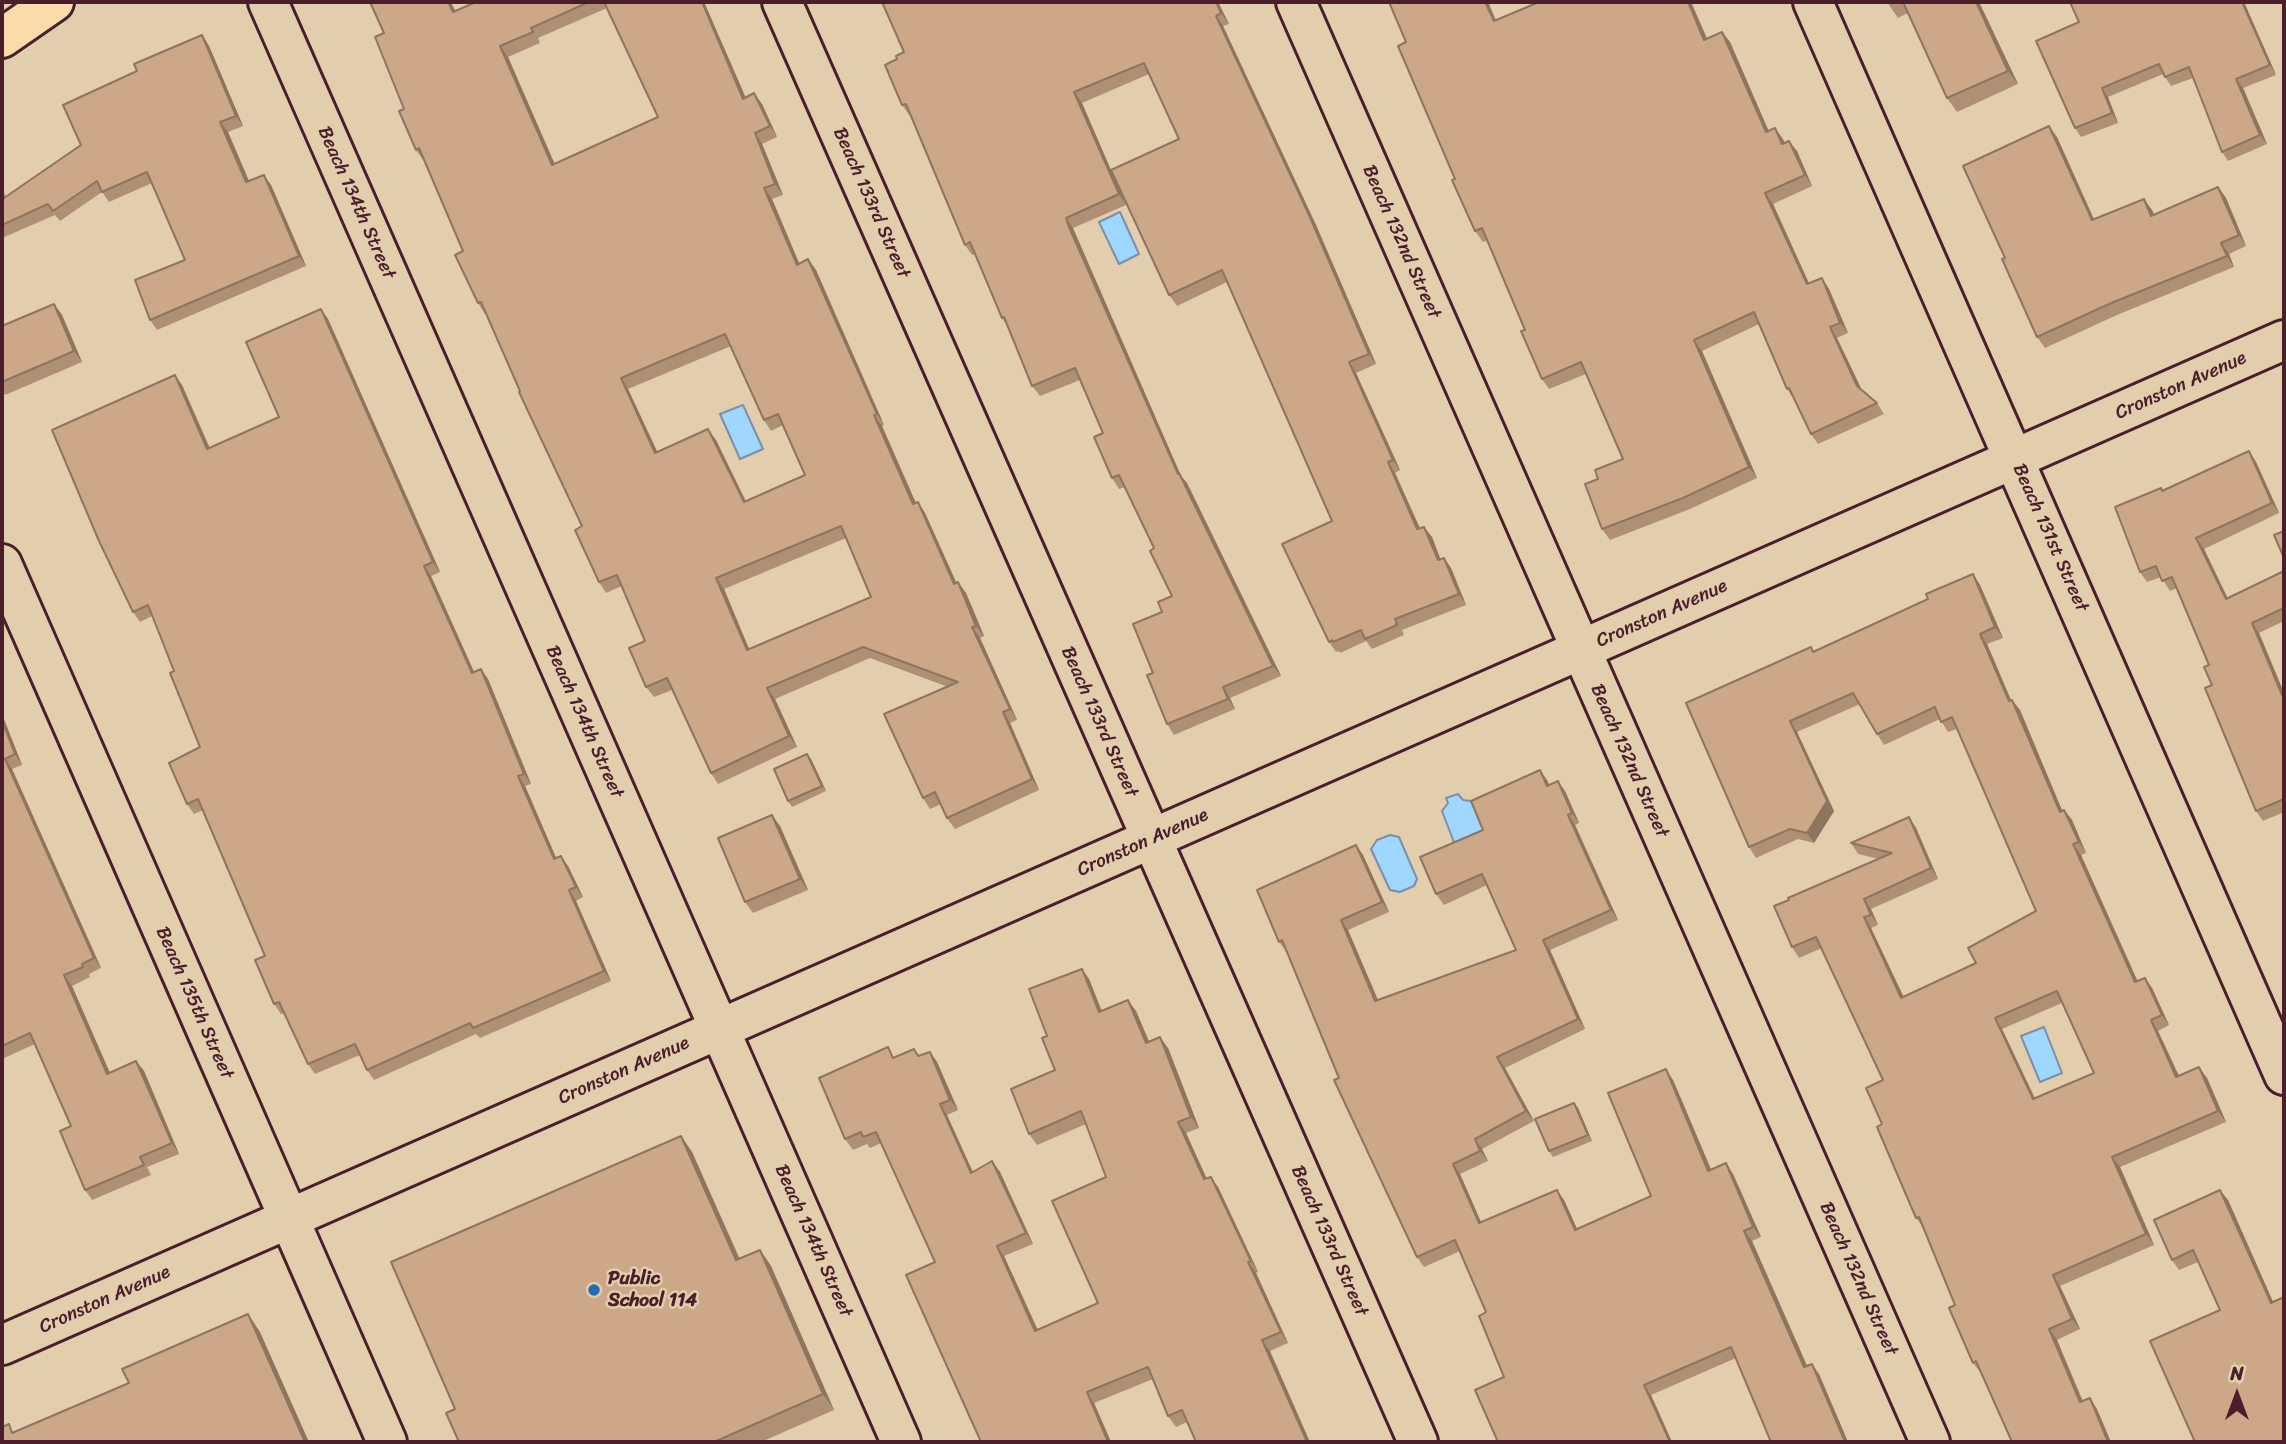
<!DOCTYPE html>
<html>
<head>
<meta charset="utf-8">
<style>
  body { margin:0 }
  #map { position:relative; width:2286px; height:1444px; overflow:hidden; background:#e2ceac; font-family:Sriracha,sans-serif }
  canvas { display:block }
  .frame { position:absolute; inset:0; border:4px solid #4a1f2b; pointer-events:none }
  .north { position:absolute; left:2202px; top:1360px; width:70px; height:70px; -webkit-text-stroke:5px #e2ceac; paint-order:stroke; rotate:0deg; font-size:19px; font-weight:700; line-height:28px; text-align:center; color:#4a1f2b }
  .north::after { content:''; display:block; margin:auto; width:24px; height:32px; background:#4a1f2b; clip-path:polygon(50% 0,100% 100%,50% 72%,0 100%) }
</style>
</head>
<body>
<div id="map">
<canvas width="2286" height="1444"></canvas>
<div class="frame"></div>
<div class="north">N</div>
</div>
<script>
const c = document.querySelector('canvas').getContext('2d');
c.lineJoin = 'round';
function fill(path, color) { c.fillStyle = color; c.fill(path, 'evenodd'); }
const shape = rows => new Path2D(rows.map(r => 'M' + r).join(''));
function trace(path, color, width, dash) { c.strokeStyle = color; c.lineWidth = width; c.lineCap = dash ? 'butt' : 'round'; c.setLineDash(dash || []); c.stroke(path); }
function drawText(font, color, halo, rows, align = 'center') {
  c.font = font + ' Sriracha,sans-serif'; c.lineWidth = 5; c.setLineDash([]); c.textBaseline = 'middle'; c.strokeStyle = halo; c.fillStyle = color; for (const [text, x, y, turn = 0] of rows) {
    c.save(); c.translate(x, y); c.rotate((+turn || 0) * Math.PI / 180); c.textAlign = isNaN(turn) ? turn : align; if (halo) c.strokeText(text, 0, 0); c.fillText(text, 0, 0); c.restore();
  }
}
const water = shape([
  [1120,212,1139,254,1119,264,1099,222,1120,212],
  [743,405,763,449,740,459,720,414,743,405],
  [1458,794,1463,800,1472,801,1485,833,1455,845,1442,811,1448,803,1446,798,1458,794],
  [1390,835,1399,837,1417,879,1414,886,1400,892,1390,890,1371,849,1377,840,1390,835],
  [2044,1027,2062,1073,2040,1082,2021,1036,2044,1027]
]);
fill(water, '#9fd7ff');
trace(water, '#7d8daa', 2);
const street = shape([
  [268,2,901,1442],
  [782,2,1418,1442],
  [1296,2,1930,1442],
  [1813,2,2284,1075],
  [2,564,387,1442],
  [2,1345,2284,340]
]);
const primary = shape([
  [2,38,54,2]
]);
trace(street, '#4a1f2b', 44);
trace(primary, '#4a1f2b', 44);
trace(street, '#e2ceac', 38);
trace(primary, '#fddcac', 38);
fill(shape([
  [476,2,704,2,746,98,762,104,777,137,762,144,783,195,772,199,799,263,808,259,816,270,884,425,882,426,916,503,918,502,925,513,956,583,966,593,984,636,980,638,1017,720,1010,723,1039,790,955,829,947,818,941,804,930,809,923,798,948,687,870,658,775,699,797,747,718,784,711,773,672,690,654,697,646,687,645,641,622,586,606,593,599,582,582,526,486,314,485,314,478,303,463,251,424,160,423,160,416,150,384,33,455,11],
  [607,8,658,117,554,164,508,57,540,43,538,38],
  [731,346,764,420,771,431,783,425,805,475,746,501,716,440,657,452,628,389],
  [846,538,871,597,749,649,724,589],
  [882,2,1218,2,1229,24,1223,26,1316,225,1376,364,1356,373,1400,470,1395,473,1420,528,1432,537,1440,559,1444,558,1451,568,1466,605,1402,630,1404,635,1372,649,1366,641,1340,653,1339,651,1336,652,1329,642,1332,521,1227,282,1177,306,1169,295,1179,139,1149,74,1082,103,1126,205,1073,228,1077,238,1181,476,1187,483,1281,676,1230,698,1235,709,1174,735,1167,724,1153,673,1162,612,1172,596,1154,548,1125,487,1119,489,1112,478,1103,433,1080,380,1040,396,1032,386,1009,328,1002,318,975,254,972,255,965,245,910,115,910,116,902,105,897,59,904,52],
  [1539,2,1691,2,1707,39,1722,32,1730,42,1768,131,1775,128,1784,143,1797,151,1812,186,1773,204,1809,283,1822,278,1829,289,1848,333,1837,338,1862,390,1877,403,1884,414,1818,444,1811,434,1794,399,1787,389,1759,324,1702,351,1757,478,1690,509,1610,540,1602,529,1598,479,1623,459,1586,374,1549,389,1542,379,1525,330,1487,240,1483,242,1475,231,1406,42,1496,20],
  [1887,2,1979,2,2018,84,1957,112,1947,98,1908,13,1898,18],
  [2070,2,2244,2,2276,75,2243,88,2267,144,2228,161,2222,152,2193,78,2171,86,2163,74,2108,97,2118,123,2081,137,2075,128,2079,22],
  [202,35,209,46,243,126,228,132,249,181,271,185,306,266,157,330,150,320,185,260,152,183,109,202,102,192,60,221,55,215,2,238,2,189,6,197,81,145,137,71],
  [2057,137,2094,219,2152,210,2154,215,2218,187,2226,198,2246,246,2229,254,2234,267,2117,315,2045,348,2037,337,2005,258],
  [54,304,62,315,82,362,5,395,2,390,2,326],
  [321,309,328,319,440,572,431,576,474,672,481,669,488,679,531,784,525,786,556,858,568,866,583,897,576,901,611,981,480,1038,476,1034,374,1080,367,1070,360,1055,315,1074,308,1064,284,1013,281,1014,274,1004,265,956,203,810,194,814,187,804,200,747,174,671,152,616,140,622,133,612,182,385,210,448,279,417],
  [2249,451,2256,462,2279,513,2204,549,2227,598,2284,571,2284,621,2259,633,2284,693,2284,812,2263,821,2256,811,2212,685,2209,665,2177,588,2170,591,2161,577,2147,582,2140,572,2163,490],
  [1973,574,1980,585,2003,638,1987,644,2011,700,2012,700,2020,710,2062,811,2064,810,2072,820,2086,853,2081,855,2137,981,2145,978,2152,988,2169,1025,2158,1031,2179,1076,2207,1078,2226,1122,2120,1167,2154,1245,2060,1286,2080,1329,2057,1340,2083,1401,2097,1409,1981,1373,1973,1363,1955,1305,1923,1227,1916,1218,1882,1124,1883,1080,1822,948,1799,958,1792,947,1879,859,1858,854,1851,843,1909,817,1916,828,1938,879,1871,909,1878,925,1871,928,1903,997,1976,963,2036,911,1957,729,1948,732,1940,719,1884,745,1877,734,1860,704,1797,732,1834,811,1814,843,1798,839,1756,858,1749,847,1811,647,1814,651,1928,599],
  [2062,1003,2094,1073,2035,1098,2002,1029],
  [2,716,22,765,12,769,101,968,89,974,90,977,72,986,110,1073,136,1061,144,1071,179,1154,147,1167,151,1175,92,1200,85,1190,71,1126,35,1044,2,1059],
  [811,759,826,791,792,807,788,801],
  [1547,780,1549,785,1565,791,1579,823,1575,825,1618,920,1550,950,1585,1029,1505,1068,1534,1121,1482,1149,1488,1161,1460,1174,1481,1222,1564,1200,1577,1229,1651,1196,1673,1080,1711,1170,1733,1174,1761,1237,1752,1241,1807,1366,1819,1374,1848,1442,1771,1442,1736,1358,1651,1395,1672,1442,1498,1442,1504,1377,1486,1312,1460,1251,1424,1267,1417,1257,1339,1078,1287,952,1279,942,1356,845,1363,855,1389,912,1348,930,1378,1000,1516,950,1487,885,1444,905,1436,894,1483,830],
  [780,826,808,890,753,913,745,902],
  [1082,969,1089,979,1102,1011,1136,1011,1149,1042,1168,1048,1199,1128,1186,1133,1206,1178,1218,1187,1258,1272,1256,1273,1288,1343,1270,1351,1187,1422,1176,1427,1168,1416,1153,1379,1094,1403,1111,1442,981,1442,935,1262,881,1143,870,1148,867,1144,853,1150,845,1139,895,1057,919,1056,930,1052,937,1062,958,1110,947,1115,973,1172,992,1161,1000,1172,1033,1244,1004,1256,1038,1330,1098,1303,1106,1177,1086,1124,1037,1145,1029,1134,1055,1070,1047,1036],
  [1574,1103,1578,1108,1592,1141,1553,1157,1549,1151],
  [681,1136,692,1152,740,1259,760,1250,771,1266,834,1410,761,1442,459,1442,455,1409],
  [2228,1200,2273,1302,2284,1442,2220,1310,2198,1262,2179,1270,2172,1260]
]), '#af9075');
fill(shape([
  [448,2,451,2,461,23,453,12],
  [702,2,704,2,751,110,743,99],
  [1216,2,1218,2,1229,24,1221,13],
  [1485,2,1488,2,1501,32,1494,21],
  [1688,2,1691,2,1712,50,1704,40],
  [1976,2,1979,2,2018,84,2008,71],
  [2242,2,2244,2,2276,75,2270,65],
  [1216,16,1223,26,1316,225,1376,364,1369,354],
  [1722,32,1730,42,1774,143,1766,132],
  [202,35,209,46,243,126,236,116],
  [500,46,508,57,560,176,552,165],
  [2236,79,2243,88,2267,144,2260,135],
  [2102,88,2108,97,2118,123,2112,113],
  [1074,92,1082,103,1126,205,1119,194],
  [754,93,762,104,777,137,770,126],
  [220,122,228,132,254,193,246,182],
  [2049,126,2057,137,2099,231,2092,220],
  [1775,128,1783,139,1789,155,1782,144],
  [755,133,762,144,783,195,775,184],
  [1789,141,1797,151,1812,186,1805,175],
  [264,175,271,185,306,266,299,256],
  [2218,187,2226,198,2246,246,2239,235],
  [764,188,772,199,804,275,797,265],
  [1765,193,1773,204,1814,295,1807,284],
  [2144,199,2152,210,2159,227,2151,216],
  [1066,218,1073,228,1181,476,1187,483,1281,676,1273,666,1178,474],
  [2221,243,2229,254,2234,267,2227,256],
  [808,259,816,270,884,425,877,414],
  [1822,278,1829,289,1848,333,1840,323],
  [54,304,62,315,82,362,74,351],
  [321,309,328,319,440,572,433,562],
  [1830,327,1837,338,1865,397,1857,386],
  [1694,340,1702,351,1757,478,1749,467],
  [1349,362,1356,373,1400,470,1393,460],
  [175,375,182,385,214,459,207,449],
  [621,378,628,389,663,464,655,453],
  [874,415,882,426,921,515,913,504],
  [708,429,716,440,751,513,744,502],
  [2249,451,2256,462,2279,513,2272,503],
  [1388,462,1395,473,1425,540,1417,529],
  [918,502,925,513,962,595,954,584],
  [1424,527,1432,537,1445,571,1438,560],
  [2196,538,2204,549,2233,609,2226,599],
  [1444,558,1451,568,1466,605,1459,594],
  [424,566,431,576,479,683,472,673],
  [1973,574,1980,585,2003,638,1995,627],
  [716,578,724,589,754,661,747,650],
  [958,582,966,593,984,636,976,626],
  [2252,623,2259,633,2284,693,2284,698],
  [972,627,980,638,1017,720,1010,709],
  [1980,634,1987,644,2016,712,2009,701],
  [481,669,488,679,531,784,524,774],
  [1223,687,1230,698,1235,709,1228,699],
  [767,688,775,699,797,747,789,736],
  [2012,700,2020,710,2067,822,2060,812],
  [1003,712,1010,723,1039,790,1032,779],
  [2,716,4,719,22,765,15,754,2,721],
  [1790,721,1797,732,1834,811,1814,843,1807,833],
  [807,754,811,759,826,791,822,786],
  [5,759,12,769,101,968,94,958],
  [1540,770,1547,780,1554,796,1547,786],
  [518,776,525,786,561,869,554,859],
  [1558,781,1565,791,1579,823,1572,813],
  [2064,810,2072,820,2086,853,2079,842],
  [772,815,780,826,808,890,800,879],
  [1568,815,1575,825,1618,920,1611,910],
  [1909,817,1916,828,1938,879,1931,868],
  [2073,844,2081,855,2143,993,2135,982],
  [1356,845,1363,855,1389,912,1382,902],
  [561,856,568,866,583,897,576,887],
  [569,890,576,901,611,981,604,971],
  [1864,899,1871,909,1878,925,1871,915],
  [1864,917,1871,928,1909,1008,1901,998],
  [1341,920,1348,930,1383,1012,1375,1001],
  [1543,940,1550,950,1585,1029,1578,1019],
  [1082,969,1089,979,1106,1023,1099,1012],
  [64,975,72,986,115,1085,107,1074],
  [2145,978,2152,988,2169,1025,2162,1015],
  [1128,1000,1136,1011,1154,1053,1146,1043],
  [1995,1018,2002,1029,2040,1110,2033,1099],
  [2151,1020,2158,1031,2184,1087,2176,1077],
  [1160,1037,1168,1048,1199,1128,1191,1117],
  [930,1052,937,1062,958,1110,950,1100],
  [1497,1057,1505,1068,1534,1121,1526,1111],
  [136,1061,144,1071,179,1154,172,1143],
  [2199,1067,2207,1078,2226,1122,2218,1111],
  [1666,1069,1673,1080,1716,1181,1708,1171],
  [1574,1103,1578,1108,1592,1141,1588,1135],
  [940,1104,947,1115,978,1184,971,1173],
  [1178,1122,1186,1133,1212,1190,1204,1179],
  [681,1136,692,1152,747,1277,736,1260],
  [1475,1139,1482,1149,1488,1161,1480,1151],
  [2112,1157,2120,1167,2154,1245,2146,1234],
  [992,1161,1000,1172,1033,1244,1026,1233],
  [1726,1163,1733,1174,1761,1237,1753,1227],
  [1453,1164,1460,1174,1486,1234,1479,1223],
  [1211,1177,1218,1187,1258,1272,1251,1261],
  [1557,1190,1564,1200,1582,1240,1575,1230],
  [2220,1190,2228,1200,2278,1313,2271,1303],
  [1744,1231,1752,1241,1812,1377,1804,1367],
  [997,1246,1004,1256,1043,1342,1035,1331],
  [760,1250,771,1266,834,1410,823,1394],
  [1248,1262,1256,1273,1288,1343,1281,1332],
  [2053,1275,2060,1286,2080,1329,2072,1319],
  [248,1314,260,1332,309,1442,305,1442],
  [2049,1329,2057,1340,2087,1413,2080,1402],
  [1262,1340,1270,1351,1310,1442,1307,1442],
  [1812,1364,1819,1374,1848,1442,1845,1442],
  [1644,1385,1651,1395,1672,1442,1670,1442],
  [1087,1392,1094,1403,1111,1442,1108,1442],
  [2090,1398,2097,1409,2111,1442,2108,1442]
]), '#8f755f');
const building = shape([
  [370,2,448,2,453,12,476,2,589,2,531,28,533,32,500,46,552,165,658,117,604,2,702,2,743,99,754,93,770,126,755,133,775,184,764,188,797,265,808,259,877,414,874,415,913,504,918,502,954,584,958,582,976,626,972,627,1010,709,1003,712,1032,779,947,818,935,792,923,798,884,714,958,682,863,647,767,688,789,736,711,773,667,678,646,687,629,648,645,641,617,575,599,582,575,530,582,526,519,392,520,391,481,302,478,303,455,255,463,251,419,148,416,150,399,111,404,109,375,37,384,33,370,2],
  [725,334,764,420,778,414,805,475,744,502,708,429,655,453,621,378,725,334],
  [841,526,871,597,747,650,716,578,841,526],
  [882,2,1216,2,1221,13,1216,16,1309,215,1369,354,1349,362,1393,460,1388,462,1417,529,1424,527,1438,560,1444,558,1459,594,1395,619,1397,625,1365,639,1361,630,1333,642,1332,640,1329,642,1282,544,1332,521,1222,270,1169,295,1111,170,1179,139,1144,63,1074,92,1119,194,1066,218,1069,227,1178,474,1179,473,1273,666,1223,687,1228,699,1167,724,1147,675,1153,673,1133,624,1162,612,1158,602,1172,596,1150,551,1154,548,1119,475,1112,478,1094,437,1103,433,1075,368,1032,386,1004,317,1002,318,970,242,965,245,906,104,902,105,885,65,897,59,896,56,904,52,882,2],
  [1389,2,1485,2,1494,21,1539,2,1688,2,1704,40,1722,32,1766,132,1775,128,1782,144,1789,141,1805,175,1765,193,1807,284,1822,278,1840,323,1830,327,1857,386,1877,403,1811,434,1789,388,1787,389,1754,312,1694,340,1749,467,1683,498,1602,529,1585,484,1598,479,1595,470,1623,459,1581,362,1542,379,1521,331,1525,330,1482,228,1475,231,1452,180,1455,179,1398,46,1406,42,1389,2],
  [1903,2,1976,2,2008,71,1947,98,1903,2],
  [2070,2,2242,2,2270,65,2236,79,2260,135,2222,152,2189,67,2165,77,2159,64,2102,88,2112,113,2075,128,2036,41,2079,22,2070,2],
  [202,35,236,116,220,122,246,182,264,175,299,256,150,320,135,280,185,260,147,172,102,192,97,181,53,211,48,204,2,225,2,194,4,198,81,145,63,105,137,71,134,64,202,35],
  [2049,126,2092,220,2144,199,2151,216,2218,187,2239,235,2221,243,2227,256,2109,304,2037,337,2002,259,2005,258,1963,166,2049,126],
  [54,304,74,351,2,382,2,326,54,304],
  [321,309,433,562,424,566,472,673,481,669,524,774,518,776,554,859,561,856,576,887,569,890,604,971,473,1028,470,1023,367,1070,355,1044,308,1064,279,1002,274,1004,255,960,265,956,198,799,187,804,169,763,200,747,170,673,174,671,148,605,133,612,99,541,52,430,175,375,207,449,279,417,246,342,321,309],
  [2249,451,2272,503,2196,538,2226,599,2284,571,2284,608,2252,623,2282,695,2284,694,2284,799,2256,811,2205,688,2212,685,2204,667,2209,665,2172,577,2162,581,2156,566,2140,572,2115,507,2161,488,2162,491,2249,451],
  [2284,531,2284,558,2274,535,2284,531],
  [1973,574,1995,627,1980,634,2009,701,2012,700,2060,812,2064,810,2079,842,2073,844,2135,982,2145,978,2162,1015,2151,1020,2176,1077,2199,1067,2218,1111,2112,1157,2146,1234,2053,1275,2072,1319,2049,1329,2080,1402,2090,1398,2108,1442,2012,1442,1976,1361,1973,1363,1949,1308,1955,1305,1919,1217,1916,1218,1877,1127,1882,1124,1866,1088,1883,1080,1816,937,1792,947,1774,906,1789,900,1788,898,1892,853,1851,843,1909,817,1931,868,1864,899,1871,915,1864,917,1901,998,1976,963,1968,948,2036,911,1952,717,1941,722,1935,707,1877,734,1853,693,1790,721,1827,801,1807,833,1790,829,1749,847,1686,703,1811,647,1813,652,1928,599,1926,594,1973,574],
  [2057,991,2094,1073,2033,1099,1995,1018,2057,991],
  [2,721,15,754,5,759,94,958,82,964,83,967,64,975,107,1074,136,1061,172,1143,140,1157,144,1165,85,1190,60,1131,71,1126,30,1033,2,1046,2,721],
  [807,754,822,786,788,801,774,769,807,754],
  [1540,770,1547,786,1558,781,1572,813,1568,815,1611,910,1543,940,1578,1019,1497,1057,1526,1111,1475,1139,1480,1151,1453,1164,1479,1223,1557,1190,1575,1230,1651,1196,1608,1093,1666,1069,1708,1171,1726,1163,1753,1227,1744,1231,1804,1367,1812,1364,1845,1442,1771,1442,1731,1347,1644,1385,1670,1442,1498,1442,1475,1390,1504,1377,1479,1316,1486,1312,1455,1240,1417,1257,1334,1080,1339,1078,1282,940,1279,942,1257,890,1356,845,1382,902,1341,920,1375,1001,1516,950,1482,874,1436,894,1420,857,1483,830,1471,801,1540,770],
  [772,815,800,879,745,902,718,838,772,815],
  [1082,969,1099,1012,1128,1000,1146,1043,1160,1037,1191,1117,1178,1122,1204,1179,1211,1177,1251,1261,1248,1262,1281,1332,1262,1340,1307,1442,1196,1442,1182,1410,1168,1416,1148,1367,1087,1392,1108,1442,981,1442,906,1275,935,1262,876,1132,863,1137,861,1132,845,1139,819,1078,888,1047,893,1058,914,1049,918,1056,930,1052,950,1100,940,1104,971,1173,992,1161,1026,1233,997,1246,1035,1331,1098,1303,1052,1201,1106,1177,1081,1111,1029,1134,1011,1089,1055,1070,1042,1038,1047,1036,1029,989,1082,969],
  [1574,1103,1588,1135,1549,1151,1535,1119,1574,1103],
  [681,1136,736,1260,760,1250,823,1394,714,1442,459,1442,446,1413,455,1409,391,1262,681,1136],
  [2220,1190,2271,1303,2284,1297,2284,1442,2195,1442,2150,1341,2220,1310,2193,1250,2172,1260,2154,1220,2220,1190],
  [248,1314,305,1442,2,1442,2,1427,9,1424,12,1433,129,1383,122,1369,248,1314]
]);
fill(building, '#cca788');
trace(building, '#8f755f', 2);
for (const [x, y, r, color] of [
  [594,1290,7,"#1f6fb2"]
]) { const dot = new Path2D(); dot.arc(x, y, r, 0, 2 * Math.PI); c.fillStyle = color; c.fill(dot); trace(dot, '#e2ceac', 2.5); }
drawText('19px', '#4a1f2b', '#e2ceac', [
  ["Beach 134th Street",356,203,66],
  ["Beach 133rd Street",871,203,66],
  ["Beach 132nd Street",1401,242,66],
  ["Cronston Avenue",2181,386,-24],
  ["Beach 131st Street",2050,538,66],
  ["Cronston Avenue",1662,614,-24],
  ["Beach 134th Street",584,722,66],
  ["Beach 133rd Street",1099,722,66],
  ["Beach 132nd Street",1629,761,66],
  ["Cronston Avenue",1143,843,-24],
  ["Beach 135th Street",194,1003,66],
  ["Cronston Avenue",624,1071,-24],
  ["Beach 134th Street",813,1241,66],
  ["Beach 133rd Street",1329,1241,66],
  ["Beach 132nd Street",1858,1279,66],
  ["Cronston Avenue",105,1300,-24]
]);
drawText('bold 19px', '#4a1f2b', '#e2ceac', [
  ["Public",608,1279],
  ["School 114",608,1301]
], 'left');
</script>
</body>
</html>
